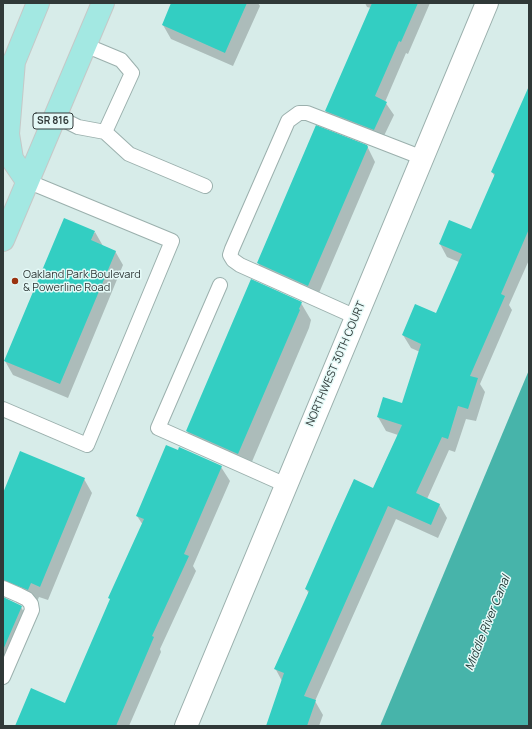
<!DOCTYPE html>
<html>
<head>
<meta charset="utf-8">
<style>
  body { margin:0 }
  #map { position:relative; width:532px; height:729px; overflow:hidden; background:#d7ece9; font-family:Manrope,sans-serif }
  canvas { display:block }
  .frame { position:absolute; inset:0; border:4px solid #303938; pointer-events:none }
</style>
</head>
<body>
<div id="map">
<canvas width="532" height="729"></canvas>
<div class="frame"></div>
</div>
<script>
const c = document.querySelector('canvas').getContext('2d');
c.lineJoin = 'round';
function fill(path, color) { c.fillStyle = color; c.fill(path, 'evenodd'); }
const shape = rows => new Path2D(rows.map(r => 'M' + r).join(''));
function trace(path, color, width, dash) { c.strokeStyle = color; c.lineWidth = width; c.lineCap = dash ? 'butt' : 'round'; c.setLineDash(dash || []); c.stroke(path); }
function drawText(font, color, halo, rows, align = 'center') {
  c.font = font + ' Manrope,sans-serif'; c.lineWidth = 3; c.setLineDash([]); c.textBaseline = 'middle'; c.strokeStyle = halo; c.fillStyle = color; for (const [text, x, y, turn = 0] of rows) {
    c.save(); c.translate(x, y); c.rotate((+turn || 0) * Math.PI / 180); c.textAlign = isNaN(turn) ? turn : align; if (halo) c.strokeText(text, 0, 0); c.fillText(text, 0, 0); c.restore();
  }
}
fill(shape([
  [529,370,529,726,380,726]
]), '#47b4aa');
fill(shape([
  [172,3,258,3,260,6,233,66,171,39,163,25],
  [365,3,430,3,408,54,406,53,385,102,394,115,381,142,334,124,326,111,371,8,367,7],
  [529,89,529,260,509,305,512,310,480,384,485,392,476,421,466,419,455,452,449,450,427,499,439,504,447,518,438,538,396,519,315,701,323,715,319,726,267,726,282,681,275,668,309,594,306,589,373,489,398,435,386,431,378,417,403,405,420,352,411,348,403,335,437,315,459,262,447,257,440,244,472,231,495,177,492,172],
  [367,146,375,162,316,300,267,277,258,263],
  [95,232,103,246,115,251,123,265,68,398,13,375,5,361],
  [301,303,311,320,309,328,248,471,197,448,187,431],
  [221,467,230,481,193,566,196,571,160,649,161,652,129,726,16,726,66,705,143,525,137,516],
  [84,479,92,493,48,600,39,597,36,604,6,595,4,598,21,607,29,621,3,683,3,597,4,597,3,595,3,495]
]), '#0003');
fill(shape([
  [171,3,247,3,225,53,162,25],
  [372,3,418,3,401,42,399,41,375,96,387,102,374,130,325,111],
  [529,86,529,229,501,294,505,296,470,376,478,378,468,409,458,406,448,439,442,437,416,493,440,504,431,525,388,506,304,696,316,700,307,726,266,726,284,673,274,669,309,591,305,589,334,523,354,479,373,488,402,425,377,417,383,397,402,403,421,344,402,335,415,304,436,313,462,254,439,244,449,220,471,229,495,174,491,172],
  [316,125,367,145,368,147,308,286,257,263],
  [64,218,95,231,91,240,116,251,60,384,4,361],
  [251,279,302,302,299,309,300,310,238,454,186,431],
  [166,445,178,450,179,447,222,466,184,554,189,556,152,636,154,637,116,726,15,726,31,688,65,703,110,599,108,598,144,519,136,516],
  [20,451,85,478,40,587,31,583,28,590,3,580,3,493],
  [3,597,22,606,3,650]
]), '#33cec2');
const service = shape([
  [56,116,78,127,105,132,132,73,121,60,85,45],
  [105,132,129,154,205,186],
  [220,285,158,428,286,485],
  [356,317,240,265,233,260,230,255,232,249,288,121,299,113,307,113,423,158],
  [3,409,87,445,172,241,27,181],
  [3,588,19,595,27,599,31,604,32,610,3,677]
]);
const minor = shape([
  [186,726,487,3]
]);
const primary = shape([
  [14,61,8,134,12,159,27,181],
  [9,74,38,3],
  [3,240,103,3]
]);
trace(service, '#9bb0ad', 16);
trace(minor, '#9bb0ad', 24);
trace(primary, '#c5c8c7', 24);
trace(service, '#fff', 14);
trace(minor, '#fff', 22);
trace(primary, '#a3e8e2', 22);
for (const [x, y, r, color] of [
  [15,281,4,"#9a3310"]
]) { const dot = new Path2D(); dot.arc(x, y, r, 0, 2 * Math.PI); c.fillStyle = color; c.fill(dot); trace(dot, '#e4f9f7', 1.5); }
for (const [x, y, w] of [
  [53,121,40]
]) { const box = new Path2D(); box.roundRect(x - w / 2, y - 8, w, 16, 3); c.fillStyle = '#e4f9f7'; c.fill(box); trace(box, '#303938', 1); }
drawText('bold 10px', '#303938', null, [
  ["SR 816",53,121]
]);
drawText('11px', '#303938', '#e4f9f7', [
  ["Oakland Park Boulevard",23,275],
  ["& Powerline Road",23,288]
], 'left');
drawText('11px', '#303938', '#e4f9f7', [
  ["NORTHWEST 30TH COURT",336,364,-67]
]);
drawText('italic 12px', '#213936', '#e4f9f7', [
  ["Middle River Canal",488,623,-68]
]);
</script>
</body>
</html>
